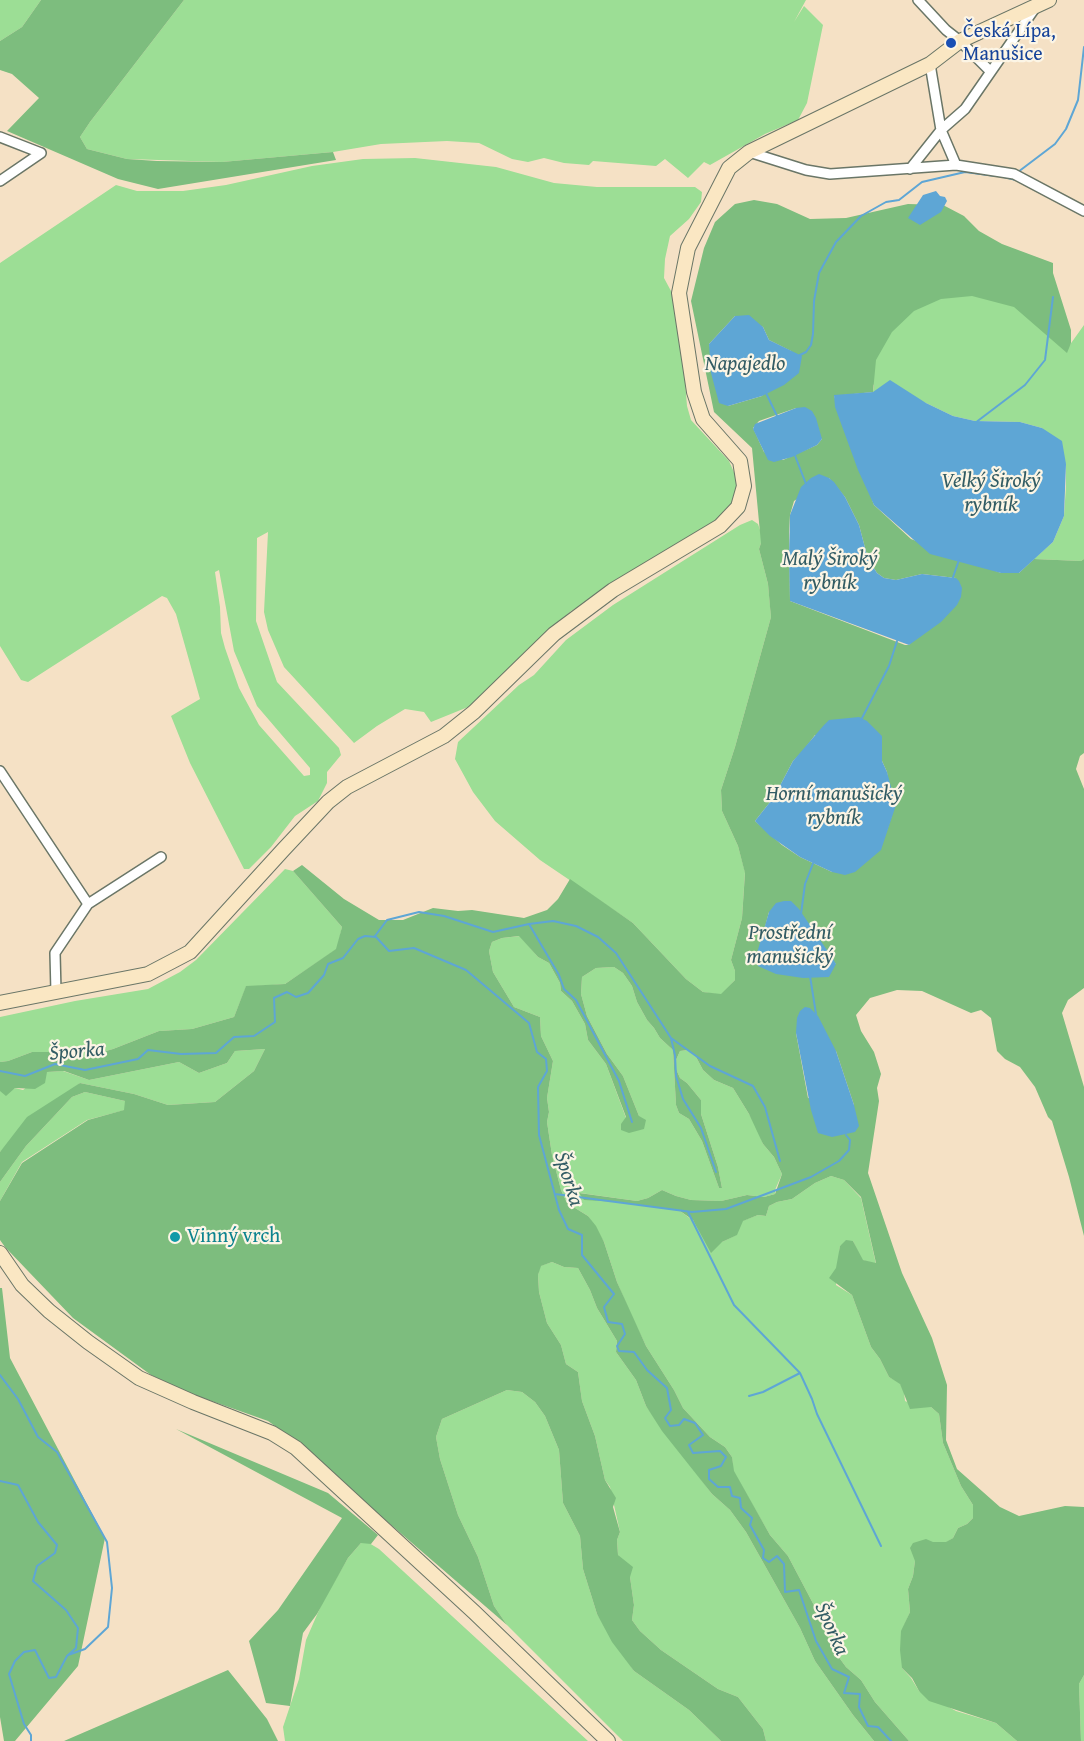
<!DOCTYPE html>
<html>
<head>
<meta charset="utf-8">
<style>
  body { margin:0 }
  canvas { display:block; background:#f5e1c5 }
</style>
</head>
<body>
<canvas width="1084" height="1741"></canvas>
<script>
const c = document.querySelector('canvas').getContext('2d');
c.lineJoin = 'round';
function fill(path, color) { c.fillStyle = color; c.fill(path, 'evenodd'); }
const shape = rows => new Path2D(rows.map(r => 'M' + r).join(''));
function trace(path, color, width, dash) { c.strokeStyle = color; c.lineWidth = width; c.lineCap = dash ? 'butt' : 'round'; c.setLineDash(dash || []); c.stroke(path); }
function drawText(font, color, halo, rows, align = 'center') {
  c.font = font + ' "Gentium Book Plus",serif'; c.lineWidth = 4.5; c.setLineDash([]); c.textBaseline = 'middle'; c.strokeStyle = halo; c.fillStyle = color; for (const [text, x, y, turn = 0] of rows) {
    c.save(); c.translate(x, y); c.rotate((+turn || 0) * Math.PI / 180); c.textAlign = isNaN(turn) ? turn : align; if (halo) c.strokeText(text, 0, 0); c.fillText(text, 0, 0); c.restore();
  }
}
fill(shape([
  [0,0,41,0,22,27,0,41],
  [184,0,806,0,794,22,804,6,823,25,807,103,798,120,765,134,710,165,704,162,688,178,665,159,656,166,593,161,589,165,564,163,544,158,528,162,512,159,479,143,447,141,381,144,333,152,222,162,127,159,87,149,80,137,90,122],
  [415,158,496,167,554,183,597,187,695,187,702,192,701,202,689,219,670,236,665,259,664,278,671,291,684,367,687,406,691,420,729,461,737,479,737,497,732,508,717,524,571,611,473,705,431,722,424,712,405,709,377,726,354,743,284,667,268,630,264,612,268,532,257,538,256,621,277,682,339,748,341,755,327,772,327,783,318,801,295,816,271,847,249,869,244,869,190,763,171,716,200,699,176,614,167,598,162,596,28,682,21,680,0,646,0,263,116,185,137,191,183,191,226,185,312,166,363,159],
  [219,570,234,651,257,706,310,768,310,775,304,776,259,725,239,688,225,648,221,633,220,607,215,572],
  [956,261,1069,346,1084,325,1084,559,1081,561,1034,559,1053,542,1064,516,1066,486,1066,464,1042,428,1020,422,975,421,953,416,926,403,873,392,874,385,738,265],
  [752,520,758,524,761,533,761,543,759,549,768,584,771,617,735,747,721,790,722,811,738,846,745,872,742,918,731,960,735,971,735,980,721,995,703,992,686,979,633,923,540,860,495,821,473,792,455,759,458,742,519,685,534,675,566,640,613,605,740,525],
  [285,869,293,871,342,927,337,949,285,984,246,987,234,1017,192,1029,159,1031,113,1049,85,1057,52,1052,32,1052,8,1061,0,1062,0,1017,75,1001,148,989,180,972,196,960],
  [520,936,538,957,549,963,560,983,561,991,572,1001,585,1024,588,1040,606,1064,626,1118,639,1116,623,1076,607,1054,587,1016,581,994,582,977,596,968,614,967,623,973,632,986,637,1002,647,1020,654,1028,660,1038,673,1050,676,1105,679,1113,689,1119,702,1141,719,1188,722,1188,718,1167,701,1114,701,1100,687,1083,680,1078,676,1069,676,1060,680,1051,688,1050,695,1055,703,1070,714,1080,733,1088,757,1127,763,1144,774,1157,782,1174,775,1190,775,1194,764,1197,747,1195,721,1201,691,1200,676,1196,662,1190,648,1198,637,1201,580,1193,584,1199,619,1202,680,1211,722,1242,736,1235,742,1221,758,1215,766,1216,769,1206,777,1202,792,1199,815,1183,831,1176,844,1180,861,1198,876,1264,862,1260,853,1241,840,1246,836,1285,852,1295,871,1347,880,1359,889,1377,900,1383,904,1392,905,1401,919,1407,931,1407,939,1414,943,1443,961,1486,973,1505,973,1518,967,1524,958,1528,953,1538,947,1542,933,1542,915,1561,913,1576,908,1589,910,1612,904,1626,902,1668,911,1678,919,1691,956,1711,996,1723,1017,1741,909,1741,875,1702,861,1680,846,1667,835,1652,817,1611,788,1556,770,1535,733,1471,732,1457,725,1447,710,1437,683,1408,674,1390,646,1346,631,1315,617,1282,604,1242,588,1216,567,1203,561,1190,552,1155,547,1122,549,1112,547,1098,553,1061,541,1036,540,1017,514,1007,493,972,489,951,492,942,502,938],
  [265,1049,254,1071,215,1102,168,1105,134,1094,80,1083,0,1152,0,1091,10,1091,15,1088,23,1090,47,1072,63,1071,89,1080,179,1062,199,1073,227,1063,235,1051],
  [85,1092,125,1101,125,1110,87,1120,22,1162,0,1201,0,1182,26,1146,72,1097],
  [552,1262,564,1267,578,1268,590,1290,597,1308,617,1341,616,1352,636,1380,646,1406,712,1494,730,1510,746,1532,800,1628,815,1661,853,1715,874,1741,766,1741,763,1729,738,1697,718,1689,661,1650,640,1631,632,1620,634,1605,630,1577,618,1555,617,1540,620,1532,610,1487,605,1480,595,1436,582,1401,578,1372,566,1364,561,1345,547,1323,539,1292,538,1275,540,1266],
  [507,1390,522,1392,535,1402,545,1416,559,1450,563,1503,580,1536,583,1569,597,1614,634,1671,689,1710,721,1741,623,1741,507,1625,494,1606,478,1557,458,1515,440,1459,436,1437,442,1419],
  [361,1543,369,1543,379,1549,588,1741,285,1741,283,1727,299,1679,306,1640,323,1601,348,1558],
  [1084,1675,1084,1741,1081,1741,1079,1684]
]), '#9cde95');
fill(shape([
  [41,0,184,0,90,122,80,137,87,149,127,159,157,161,222,162,333,152,336,160,158,189,118,179,7,131,39,98,12,74,0,70,0,41,22,27],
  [754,200,777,204,810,219,846,218,908,204,943,205,964,216,979,231,1002,244,1053,263,1053,273,1071,330,1071,343,1067,353,1014,307,972,296,941,299,914,311,892,332,876,360,873,392,834,396,874,505,911,539,1001,573,1019,573,1034,559,1081,561,1084,559,1084,753,1080,756,1076,769,1084,789,1084,988,1068,1000,1062,1013,1084,1087,1084,1236,1069,1177,1052,1121,1048,1117,1035,1087,1020,1067,1005,1059,997,1051,991,1018,981,1010,971,1013,922,991,897,990,870,998,856,1015,861,1031,874,1052,881,1074,877,1088,879,1101,868,1173,902,1273,932,1338,947,1385,946,1440,957,1469,1000,1507,1019,1516,1065,1506,1084,1507,1084,1675,1079,1684,1081,1741,1017,1741,996,1723,929,1701,919,1691,912,1678,902,1668,900,1650,901,1631,910,1612,908,1589,913,1576,915,1561,910,1548,913,1543,926,1539,933,1542,946,1542,953,1538,958,1528,967,1524,973,1518,973,1505,961,1486,943,1443,939,1414,931,1407,910,1409,900,1384,889,1377,880,1359,871,1347,852,1295,829,1278,836,1268,840,1246,846,1240,853,1241,863,1260,876,1263,861,1197,844,1180,831,1176,815,1183,792,1199,777,1202,769,1206,766,1216,758,1215,743,1221,737,1235,722,1242,711,1253,693,1220,680,1211,619,1202,584,1200,579,1193,637,1201,648,1198,662,1190,676,1196,691,1200,721,1201,747,1195,764,1197,775,1194,782,1174,774,1157,763,1144,749,1114,733,1088,714,1080,703,1070,695,1055,688,1050,680,1051,676,1060,676,1069,680,1078,687,1083,701,1100,701,1114,718,1167,722,1188,719,1188,702,1141,689,1119,679,1113,676,1105,673,1050,660,1038,654,1028,647,1020,637,1002,632,986,623,973,614,967,596,968,582,977,581,994,587,1016,607,1054,623,1076,639,1116,646,1120,644,1129,629,1133,621,1130,621,1124,626,1117,606,1064,588,1040,585,1024,572,1001,561,991,560,983,549,963,538,957,519,936,502,938,492,942,489,951,493,972,514,1007,540,1017,541,1036,553,1061,547,1098,549,1112,547,1122,552,1155,561,1190,567,1203,588,1216,596,1226,604,1242,617,1282,646,1346,674,1390,683,1408,710,1437,725,1447,732,1457,734,1471,770,1535,788,1556,817,1611,835,1652,846,1667,861,1680,875,1702,909,1741,874,1741,853,1715,815,1661,800,1628,746,1532,730,1510,712,1494,662,1431,646,1406,636,1380,616,1352,617,1341,597,1308,590,1290,578,1268,564,1267,552,1262,541,1266,538,1275,539,1292,547,1323,561,1345,566,1364,578,1372,582,1401,595,1436,605,1480,616,1498,613,1507,620,1532,617,1540,618,1555,633,1567,630,1577,634,1605,632,1620,640,1631,661,1650,718,1689,738,1697,763,1729,766,1741,721,1741,689,1710,634,1671,612,1642,597,1614,583,1569,580,1536,563,1503,559,1450,545,1416,535,1402,522,1392,507,1390,442,1419,436,1437,440,1459,458,1515,478,1557,494,1606,507,1625,324,1467,303,1446,268,1421,189,1393,151,1375,73,1318,5,1247,0,1240,0,1201,22,1163,88,1120,124,1110,125,1101,85,1092,72,1097,26,1146,0,1182,0,1152,27,1117,80,1083,134,1094,168,1105,215,1102,254,1071,265,1049,235,1051,227,1063,199,1073,179,1062,89,1080,64,1071,47,1072,45,1083,35,1089,15,1088,6,1096,0,1091,0,1062,8,1061,32,1052,52,1052,85,1057,113,1049,159,1031,192,1029,234,1017,246,986,285,984,336,949,342,927,293,871,302,865,344,899,379,920,403,920,433,908,458,911,472,910,524,918,547,910,558,899,570,879,633,923,686,979,703,992,721,994,735,980,735,971,731,960,742,918,745,873,738,846,722,811,721,790,735,747,771,617,770,607,768,584,759,549,761,543,752,448,714,412,691,301,704,248,715,222,735,204],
  [735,316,763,327,769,340,791,351,762,396,728,406,709,344],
  [796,408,822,439,817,445,783,460,764,452,753,428,759,421],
  [829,478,845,497,859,525,868,559,877,573,884,578,896,580,922,574,956,578,909,645,905,645,790,601,789,532,790,515,794,501],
  [815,735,882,736,882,761,887,772,892,815,887,830,832,872,800,857,782,845,755,821,774,797,793,761,803,751],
  [769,912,836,964,756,960],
  [796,1033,836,1051,854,1105,808,1098],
  [0,1288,2,1288,10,1358,105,1538,78,1666,15,1741,4,1741,0,1717],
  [176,1429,328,1493,378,1535,371,1544,361,1543,348,1558,317,1614,303,1633,290,1706,266,1703,249,1641,278,1610,342,1518],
  [228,1670,267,1719,278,1741,64,1741]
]), '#7dbd7e');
fill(shape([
  [936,191,940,196,945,197,947,201,941,212,920,225,908,218,923,195],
  [749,315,763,327,769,340,802,356,799,373,784,385,762,396,728,406,719,403,711,373,709,344,735,316],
  [890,380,926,403,953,416,975,421,1020,422,1042,428,1062,441,1066,464,1064,516,1053,542,1019,573,1001,573,930,554,874,505,858,470,835,407,834,395,873,392],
  [805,407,812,411,816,418,822,439,817,445,792,457,774,462,768,460,753,429,755,424,796,408],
  [819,474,829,478,834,482,845,497,859,525,868,559,877,573,884,578,896,580,922,574,956,578,959,581,962,588,961,597,957,605,941,622,909,645,790,601,789,558,790,515,801,487,811,478],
  [859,717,867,721,882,736,882,761,887,772,896,805,881,850,855,872,845,875,832,872,800,857,770,836,755,821,774,797,793,761,824,725,829,720],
  [784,901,791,901,799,909,833,959,836,964,829,977,803,978,776,974,758,966,756,960,757,953,769,912,776,903],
  [805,1007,810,1008,818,1016,836,1051,854,1105,859,1126,855,1132,832,1137,818,1133,811,1110,796,1033,797,1018,800,1011]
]), '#5ea6d5');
trace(shape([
  [1018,172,1055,144,1066,129,1078,100,1084,47],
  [1004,177,1016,180,1017,177],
  [800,355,806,352,811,345,813,334,814,301,819,273,836,242,861,216,886,202,899,200,922,182,965,172,996,176],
  [766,393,778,418],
  [975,423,1025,385,1045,360,1053,297],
  [794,453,806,484],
  [952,580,959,560],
  [861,720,889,666,897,641],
  [801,914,805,884,814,861],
  [529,924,559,975,564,989,576,1000,619,1081,632,1122],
  [375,936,387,920,419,912,444,916,493,932,529,924,553,921,576,926,598,937,616,953,671,1038,710,1066,753,1086,765,1107,780,1161],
  [810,976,816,1014],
  [671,1038,675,1055,676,1076,683,1099,701,1128,716,1172],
  [0,1071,25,1076,55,1064,85,1070,138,1059,148,1050,181,1054,216,1053,234,1037,254,1036,275,1022,274,998,287,992,296,997,308,993,324,975,328,964,343,958,358,939,365,936,376,937,389,951,414,948,466,970,529,1023,537,1052,546,1059,547,1071,538,1087,539,1135,559,1210,568,1229,582,1235,582,1255,614,1294,604,1307,608,1322,622,1324,625,1334,617,1346,619,1351,634,1352,647,1370,667,1388,671,1410,665,1418,670,1426,679,1425,684,1419,695,1423,703,1435,689,1445,693,1453,720,1451,726,1457,721,1466,709,1470,709,1479,718,1487,730,1487,732,1496,740,1498,741,1508,752,1518,750,1525,764,1550,763,1558,769,1562,777,1556,784,1564,785,1592,799,1590,816,1641,832,1669,849,1677,844,1693,860,1694,859,1707,868,1726,878,1727,891,1741],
  [555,1194,692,1212,726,1209,811,1177,839,1161,849,1150,850,1140,846,1135],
  [688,1212,734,1305,800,1373,812,1399,817,1414,881,1546],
  [0,1375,18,1399,38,1437,57,1452,107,1542,112,1588,108,1627,85,1649,68,1655],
  [749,1396,763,1392,800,1373],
  [0,1481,18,1485,38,1522,57,1545,55,1553,37,1566,33,1581,66,1610,78,1628,76,1648,67,1656,56,1677,49,1678,35,1650,24,1652,15,1661,9,1674,24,1724,31,1735,31,1741]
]), '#5ea6d5', 2);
const street = shape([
  [918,0,946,30,960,41,990,71],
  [930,64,941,130,956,165],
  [0,137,41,153],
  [749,152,806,170,830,174,956,165,1014,174,1084,211],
  [910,169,941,130,965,109,1035,8],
  [0,181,41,153],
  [0,771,88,904,55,953,56,992],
  [88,904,161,857]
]);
const secondary = shape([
  [0,1003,148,974,190,952,283,850,328,802,347,787,444,736,474,712,554,634,613,590,720,526,738,507,744,486,740,461,703,419,694,392,679,293,688,248,729,168,749,152,930,64,960,41,1049,0],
  [0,1253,22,1285,49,1311,88,1342,139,1378,193,1402,272,1433,296,1448,474,1612,608,1741]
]);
trace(street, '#6a7667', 12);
trace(secondary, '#6a7667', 16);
trace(street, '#fff', 9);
trace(secondary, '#fae7c3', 14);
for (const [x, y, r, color] of [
  [951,43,6,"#1a4fb4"],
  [175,1237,6,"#0f9aa8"]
]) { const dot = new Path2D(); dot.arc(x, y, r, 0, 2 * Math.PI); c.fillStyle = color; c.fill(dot); trace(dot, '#fcf5e5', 2); }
drawText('20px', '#164399', '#fcf5e5', [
  ["Česká Lípa,",963,32],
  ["Manušice",963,55]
], 'left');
drawText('20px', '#0d838f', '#fcf5e5', [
  ["Vinný vrch",187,1237]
], 'left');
drawText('italic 21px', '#325c64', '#fcf5e5', [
  ["Napajedlo",745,365],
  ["Velký Široký",991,482],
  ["rybník",991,506],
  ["Malý Široký",830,560],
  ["rybník",830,584],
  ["Horní manušický",834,795],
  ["rybník",834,819],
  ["Prostřední",790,934],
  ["manušický",790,958],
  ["Šporka",77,1052,-5],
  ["Šporka",568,1179,73],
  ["Šporka",831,1629,66]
]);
</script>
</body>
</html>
